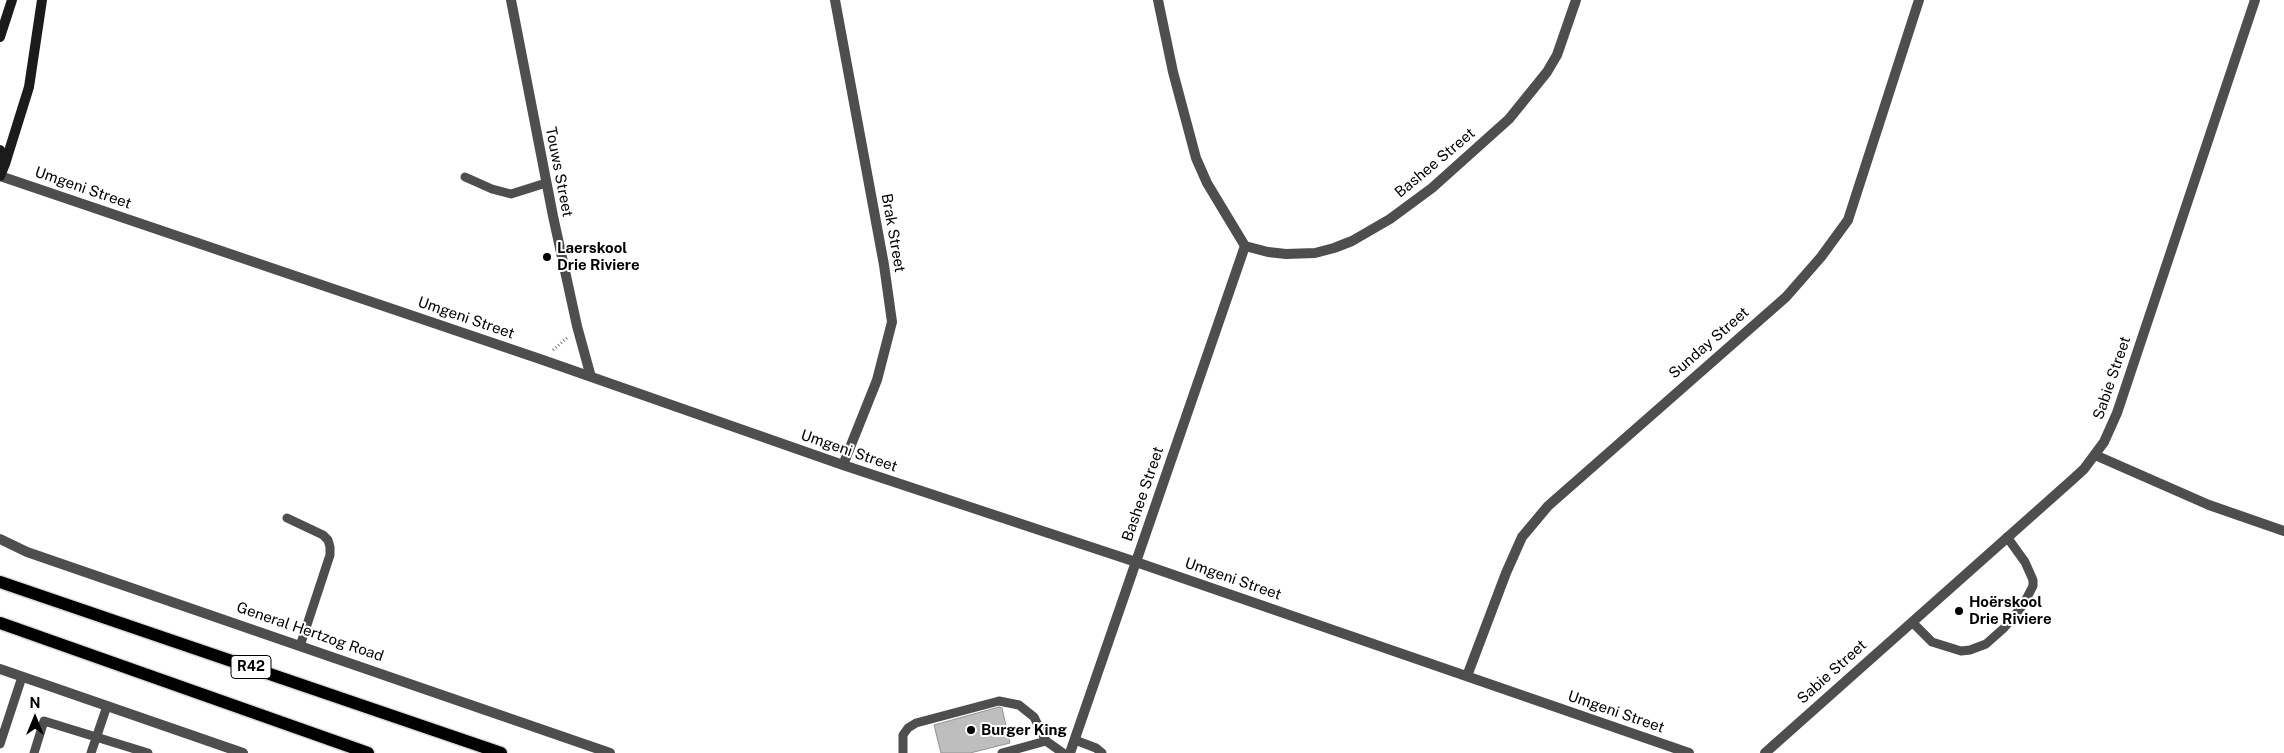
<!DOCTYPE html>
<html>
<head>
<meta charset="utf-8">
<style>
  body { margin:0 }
  #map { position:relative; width:2284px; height:753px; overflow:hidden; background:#fff; font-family:"Public Sans",sans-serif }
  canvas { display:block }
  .north { position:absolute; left:10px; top:693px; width:50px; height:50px; -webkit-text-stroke:4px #fff; paint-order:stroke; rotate:0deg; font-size:14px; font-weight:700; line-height:20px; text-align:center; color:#000 }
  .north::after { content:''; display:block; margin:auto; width:18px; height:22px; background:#000; clip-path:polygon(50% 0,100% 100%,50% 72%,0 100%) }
</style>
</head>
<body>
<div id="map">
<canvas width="2284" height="753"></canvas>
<div class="north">N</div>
</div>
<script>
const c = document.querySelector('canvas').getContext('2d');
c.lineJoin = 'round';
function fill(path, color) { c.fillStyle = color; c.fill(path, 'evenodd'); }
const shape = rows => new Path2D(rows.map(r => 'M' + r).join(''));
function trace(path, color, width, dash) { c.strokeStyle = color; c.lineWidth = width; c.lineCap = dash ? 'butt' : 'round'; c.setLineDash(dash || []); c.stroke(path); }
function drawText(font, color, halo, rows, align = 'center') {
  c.font = font + ' "Public Sans",sans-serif'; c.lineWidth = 4; c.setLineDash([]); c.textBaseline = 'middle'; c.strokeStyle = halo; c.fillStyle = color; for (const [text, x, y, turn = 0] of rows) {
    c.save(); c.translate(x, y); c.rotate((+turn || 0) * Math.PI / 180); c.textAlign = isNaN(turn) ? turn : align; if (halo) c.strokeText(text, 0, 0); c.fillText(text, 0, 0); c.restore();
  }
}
const building = shape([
  [999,707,1002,708,1010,743,970,753,941,753,934,725,999,707]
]);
fill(building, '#bebebe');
trace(building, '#929292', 1);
const primary = shape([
  [0,582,501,753],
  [0,623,368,753]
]);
trace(primary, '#dbdbdb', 15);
trace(shape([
  [553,350,567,338]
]), '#707070', 3, [1, 2.5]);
trace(shape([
  [465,177,492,189,511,194,546,183],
  [287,518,323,535,328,540,330,547,330,555,300,646],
  [1912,622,1932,642,1961,651,1970,650,1986,644,2004,628,2023,605,2033,586,2033,580,2025,562,2007,537],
  [1075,740,1096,748,1102,753],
  [0,744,22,677],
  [34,753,44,721,148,753],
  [91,753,107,706],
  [903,753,903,735,908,728,916,723,999,701,1019,705,1034,717,1046,741,1063,753],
  [1002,753,1046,741]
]), '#4e4e4e', 9);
trace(shape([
  [511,0,553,216,577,326,591,377],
  [835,0,884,265,892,322,877,380,843,465],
  [0,176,540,359,843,465,1136,562,1689,753],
  [1245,246,1268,252,1286,254,1315,253,1334,248,1352,241,1390,219,1432,188,1509,119,1547,72,1557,55,1576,0],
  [2095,455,2209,505,2284,531],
  [0,539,27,552,610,753],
  [0,669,243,753],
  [1467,676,1506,573,1522,537,1548,506,1786,297,1821,257,1848,220,1919,0],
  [1070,753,1245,246,1207,183,1196,158,1173,72,1158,0],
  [1765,753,2072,480,2084,469,2104,442,2117,413,2255,0]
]), '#4e4e4e', 10);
trace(shape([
  [0,37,12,0],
  [0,150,5,164,0,176],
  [5,164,29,87,42,0]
]), '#1b1b1b', 10);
trace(primary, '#000', 12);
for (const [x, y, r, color] of [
  [547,257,5,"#000"],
  [1959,611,5,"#000"],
  [971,730,5,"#000"]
]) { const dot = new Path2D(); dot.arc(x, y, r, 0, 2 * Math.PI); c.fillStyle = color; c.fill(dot); trace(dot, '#fff', 2); }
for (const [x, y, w] of [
  [251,667,40]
]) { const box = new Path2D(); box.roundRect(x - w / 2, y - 11.5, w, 23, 4); c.fillStyle = '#fff'; c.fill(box); trace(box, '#000', 1); }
drawText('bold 14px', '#000', null, [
  ["R42",251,667]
]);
drawText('15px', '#000', '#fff', [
  ["Bashee Street",1435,163,-40],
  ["Touws Street",559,172,79],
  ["Umgeni Street",83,188,19],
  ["Brak Street",893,233,80],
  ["Umgeni Street",466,318,19],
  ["Sunday Street",1709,343,-41],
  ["Sabie Street",2112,378,-71],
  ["Umgeni Street",849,451,19],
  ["Bashee Street",1143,494,-71],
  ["Umgeni Street",1233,579,19],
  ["General Hertzog Road",310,632,19],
  ["Sabie Street",1832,672,-42],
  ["Umgeni Street",1616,712,19]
]);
drawText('bold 15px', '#000', '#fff', [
  ["Laerskool",557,248],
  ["Drie Riviere",557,265],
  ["Hoërskool",1969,602],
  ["Drie Riviere",1969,619],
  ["Burger King",981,730]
], 'left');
</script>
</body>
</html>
